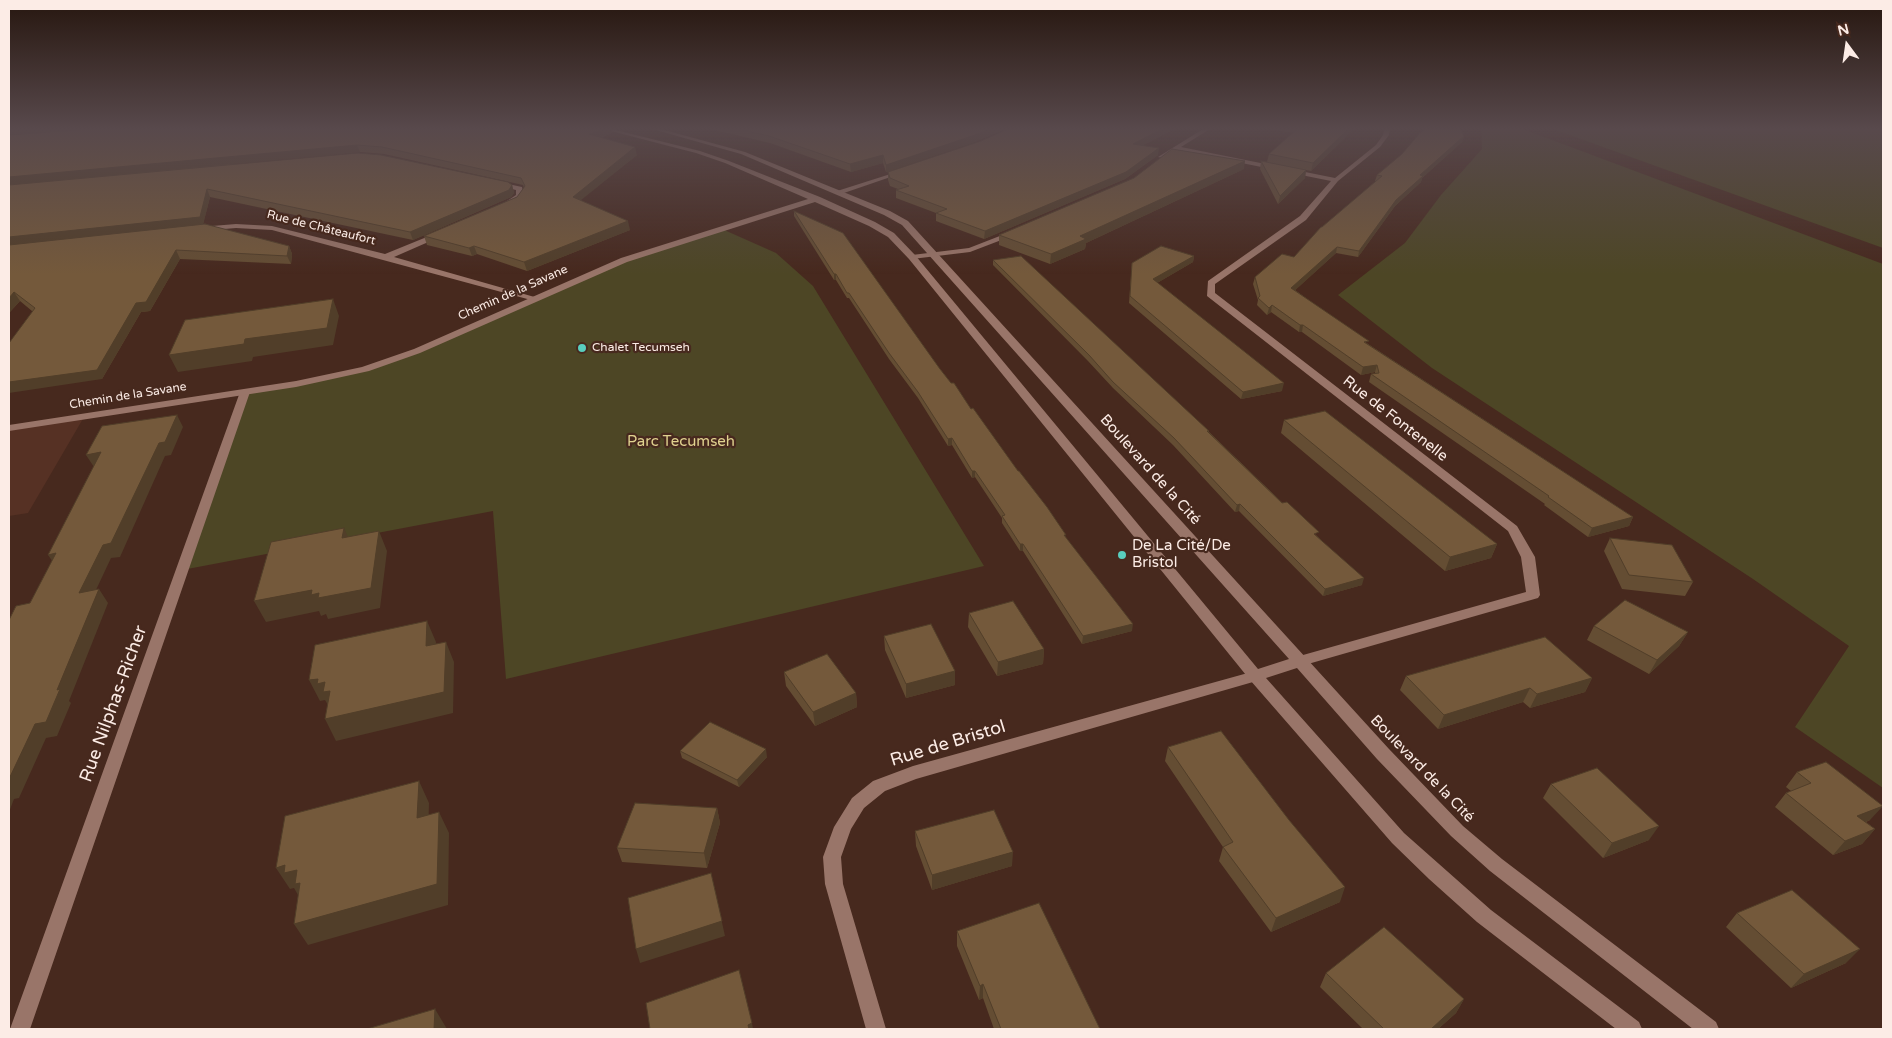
<!DOCTYPE html>
<html>
<head>
<meta charset="utf-8">
<style>
  body { margin:0 }
  #map { position:relative; width:1892px; height:1038px; overflow:hidden; background:#47291e; font-family:"Varela Round",sans-serif }
  canvas { display:block }
  .frame { position:absolute; inset:0; border:10px solid #fcece6; pointer-events:none }
  .north { position:absolute; left:1822px; top:20px; width:50px; height:50px; -webkit-text-stroke:4px #47291e; paint-order:stroke; rotate:346deg; font-size:14px; font-weight:700; line-height:20px; text-align:center; color:#fcece6 }
  .north::after { content:''; display:block; margin:auto; width:18px; height:22px; background:#fcece6; clip-path:polygon(50% 0,100% 100%,50% 72%,0 100%) }
</style>
</head>
<body>
<div id="map">
<canvas width="1892" height="1038"></canvas>
<div class="frame"></div>
<div class="north">N</div>
</div>
<script>
const c = document.querySelector('canvas').getContext('2d');
c.lineJoin = 'round';
function fill(path, color) { c.fillStyle = color; c.fill(path, 'evenodd'); }
const shape = rows => new Path2D(rows.map(r => 'M' + r).join(''));
function trace(path, color, width, dash) { c.strokeStyle = color; c.lineWidth = width; c.lineCap = dash ? 'butt' : 'round'; c.setLineDash(dash || []); c.stroke(path); }
function drawText(font, color, halo, rows, align = 'center') {
  c.font = font + ' "Varela Round",sans-serif'; c.lineWidth = 4.5; c.setLineDash([]); c.textBaseline = 'middle'; c.strokeStyle = halo; c.fillStyle = color; for (const [text, x, y, turn = 0] of rows) {
    c.save(); c.translate(x, y); c.rotate((+turn || 0) * Math.PI / 180); c.textAlign = isNaN(turn) ? turn : align; if (halo) c.strokeText(text, 0, 0); c.fillText(text, 0, 0); c.restore();
  }
}
fill(shape([
  [84,417,28,513,9,516,9,428]
]), '#563124');
fill(shape([
  [1481,129,1523,129,1883,264,1883,788,1795,727,1849,646,1753,579,1432,368,1338,295,1405,243,1441,195,1482,149],
  [1553,129,1883,129,1883,248],
  [722,229,776,253,813,286,984,566,506,679,493,511,182,570,245,392,296,384,392,360,603,268]
]), '#4d4625');
fill(shape([
  [1203,129,1210,129,1181,147,1335,178,1376,145,1383,135,1384,129,1390,129,1389,135,1380,147,1338,181,1306,220,1215,284,1215,293,1517,526,1535,557,1540,595,1538,598,1301,666,1296,665,1294,661,1296,657,1526,592,1521,557,1508,531,1207,296,1208,281,1300,216,1331,181,1177,150,1163,158,1158,157,1203,129],
  [903,170,908,171,841,194,834,192,903,170],
  [494,181,522,187,524,196,513,205,507,205,507,201,516,195,516,190,494,185,494,181],
  [236,224,272,226,385,254,439,232,443,234,442,236,394,257,538,298,537,300,531,300,272,230,236,228,200,231,196,229,200,227,236,224],
  [1010,232,1017,234,970,252,912,259,908,257,912,255,969,248,1010,232],
  [245,389,250,392,30,1029,10,1029,240,392,245,389],
  [1255,671,1260,672,1263,676,1260,680,916,779,885,791,864,808,851,829,841,857,843,884,886,1029,866,1029,825,884,823,857,834,827,852,798,873,781,913,766,1255,671]
]), '#997569');
fill(shape([
  [603,129,612,129,700,151,729,161,820,197,875,222,894,233,915,255,1258,669,1289,659,902,225,884,215,741,154,652,129,661,129,745,152,890,211,908,221,1389,749,1463,826,1502,859,1716,1022,1719,1029,1693,1029,1490,871,1451,836,1377,759,1297,668,1266,678,1404,833,1491,910,1639,1022,1642,1029,1616,1029,1477,922,1429,879,1392,843,1250,680,909,259,888,237,869,226,815,202,627,262,420,353,369,371,296,387,9,431,9,425,296,381,362,367,414,349,621,258,808,199,725,163,696,153,603,129]
]), '#997569');
fill(shape([
  [9,129,612,129,612,133,601,138,637,155,580,200,630,230,527,271,477,254,472,256,427,245,424,236,517,197,524,188,523,185,384,154,360,152,232,164,512,185,514,193,511,197,413,240,210,197,203,224,289,246,292,254,291,264,180,259,150,311,141,312,102,379,32,311,20,301,9,313],
  [709,129,1006,129,975,142,886,172,883,163,851,172,770,143],
  [1008,129,1175,129,1143,145,1158,155,1125,179,984,239,936,221,936,213,896,198,896,190,898,189,890,186,888,180,888,172,981,141],
  [1270,129,1354,129,1311,171,1306,170,1305,178,1278,204,1260,169,1261,161,1267,162,1269,154,1293,133],
  [1464,136,1462,142,1422,178,1421,182,1395,206,1358,257,1336,253,1295,290,1368,344,1633,517,1629,526,1588,537,1544,505,1545,504,1369,382,1371,374,1375,374,1375,372,1361,375,1302,332,1299,332,1271,312,1267,315,1257,305,1258,300,1253,284,1255,277,1294,257,1322,227,1376,181,1375,181,1377,175],
  [1244,169,1086,243,1085,249,1050,264,999,245,999,235],
  [794,211,940,369,1018,471,1066,538,1132,631,1082,644,1023,551,1020,551,1002,523,1002,518,975,477,972,478,952,445,948,446,918,398,889,359,849,298,847,298,836,280,834,280,794,216],
  [1194,256,1193,262,1157,283,1282,391,1241,399,1129,303,1132,263],
  [993,260,1209,431,1209,432,1318,537,1362,585,1323,596,1239,511,1235,512,1173,445,1113,388,1088,361,993,265],
  [1284,420,1497,544,1491,558,1445,571,1281,433],
  [1610,538,1693,582,1685,596,1622,589,1604,551],
  [969,613,1044,649,1043,664,997,676,968,627],
  [1594,626,1688,632,1679,646,1649,674,1587,640],
  [884,636,955,671,955,685,906,698,885,650],
  [784,672,856,693,857,707,815,726,786,686],
  [1406,676,1592,678,1585,692,1530,708,1523,702,1438,729,1400,690],
  [1168,747,1340,902,1271,932,1219,861,1223,847,1165,761],
  [680,751,767,757,739,787,682,758],
  [1797,772,1870,820,1866,822,1875,829,1862,844,1833,855,1775,807,1786,793,1791,791,1786,787],
  [1551,784,1649,840,1603,858,1543,798],
  [717,808,720,823,707,868,622,862,617,848],
  [915,831,1012,866,932,890,916,846],
  [1737,913,1846,963,1791,988,1726,927],
  [957,931,1100,1029,994,1029,983,998,979,1000,957,946],
  [1326,973,1464,999,1456,1013,1438,1029,1363,1029,1320,987]
]), '#644d33');
fill(shape([
  [9,129,91,129,9,136],
  [605,129,612,129,612,133,590,141,589,134],
  [990,129,1006,129,975,142,886,172,886,165],
  [1162,129,1175,129,1132,151,1133,144],
  [1348,129,1354,129,1311,171,1313,163],
  [1464,136,1462,142,1422,178,1421,182,1395,206,1358,257,1359,251,1396,200,1420,175],
  [357,145,360,152,9,185,9,177],
  [635,147,637,155,575,205,573,197],
  [1159,148,1158,155,1125,179,984,239,985,231],
  [883,155,883,163,851,172,850,164],
  [1245,161,1244,169,1086,243,1085,249,1050,264,1051,254,1080,236],
  [1306,170,1305,178,1278,204,1280,196],
  [512,185,514,193,511,197,413,240,410,232],
  [207,189,210,197,203,225,9,246,9,237],
  [628,221,630,230,527,271,524,262],
  [289,246,292,254,291,264,287,256],
  [474,246,477,254,472,256,469,248],
  [1337,247,1336,253,1290,295,1291,288],
  [176,250,180,259,150,311,141,312,102,379,9,393,9,382,136,303],
  [1194,256,1193,262,1152,286,1153,279],
  [834,274,836,274,836,280,834,280],
  [14,292,20,301,9,313,9,298],
  [333,299,339,316,333,345,253,357,252,361,178,372,169,355,245,339],
  [1272,305,1271,312,1267,315,1269,308],
  [1300,325,1303,325,1302,332,1299,332],
  [1377,365,1375,372,1361,375,1363,367],
  [1284,383,1282,391,1241,399,1243,392],
  [177,415,183,427,171,455,165,456,120,557,111,558,88,607,79,593,103,545,159,443],
  [952,438,952,445,948,446,948,439],
  [101,452,94,467,86,455],
  [972,471,975,471,975,477,972,478],
  [1240,504,1239,511,1235,512,1237,505],
  [1633,517,1629,526,1588,537,1592,528],
  [344,528,353,548,342,538],
  [379,531,387,551,380,608,328,619,326,614,321,616,319,611,266,622,254,601,312,590],
  [1020,544,1023,544,1023,551,1020,551],
  [1497,544,1491,558,1445,571,1450,557],
  [56,553,57,568,48,555],
  [1364,578,1362,585,1323,596,1325,589],
  [99,589,108,603,69,701,71,703,57,736,46,738,19,798,14,799,9,812,9,779,35,724,57,690],
  [427,621,436,642,435,667,426,646],
  [1133,624,1132,631,1082,644,1083,636],
  [1688,632,1679,646,1649,674,1657,660],
  [446,642,454,662,453,713,336,741,325,719],
  [1044,649,1043,664,997,676,998,662],
  [955,671,955,685,906,698,906,684],
  [1592,678,1585,692,1530,708,1537,694],
  [318,679,325,682,330,691,328,705,325,700,320,701,309,680],
  [1530,688,1523,702,1438,729,1444,715],
  [856,693,857,707,815,726,813,712],
  [766,749,767,757,739,787,737,780],
  [419,781,429,803,428,839,417,818],
  [1883,806,1870,820,1845,830,1857,816],
  [717,808,720,823,707,868,704,853],
  [439,812,449,833,448,905,308,945,294,924],
  [1659,826,1649,840,1603,858,1612,843],
  [1875,829,1862,844,1833,855,1845,841],
  [1013,852,1012,866,932,890,932,875],
  [285,865,297,870,313,904,298,895,294,888,290,889,276,868],
  [711,873,725,936,640,963,636,949],
  [1345,887,1340,902,1271,932,1276,918],
  [1860,949,1846,963,1791,988,1804,974],
  [983,984,983,998,979,1000,980,986],
  [1464,999,1456,1013,1438,1029,1431,1029],
  [435,1009,447,1029,434,1029],
  [752,1023,753,1029,749,1029,748,1025]
]), '#513e29');
const building = shape([
  [91,129,605,129,589,134,635,147,573,197,628,221,524,262,474,246,469,248,424,236,517,197,525,186,521,178,382,147,357,145,9,177,9,135,91,129],
  [738,129,990,129,975,135,886,165,883,155,850,164,769,136,738,129],
  [1008,129,1162,129,1133,144,1159,148,1126,172,985,231,936,213,947,209,896,190,909,186,890,178,888,172,981,141,1008,129],
  [1297,129,1348,129,1313,163,1269,154,1297,129],
  [1425,129,1460,129,1464,136,1420,175,1423,176,1396,200,1359,251,1337,247,1291,288,1369,341,1364,342,1633,517,1592,528,1548,497,1549,496,1371,374,1379,373,1377,365,1363,367,1303,325,1300,325,1272,305,1269,308,1258,298,1260,296,1255,277,1282,254,1294,257,1321,227,1322,227,1382,176,1377,175,1402,154,1419,134,1425,129],
  [1172,149,1245,161,1080,236,1086,239,1051,254,999,235,1134,178,1172,149],
  [358,153,381,155,508,182,512,185,509,190,410,232,207,189,200,217,9,237,9,185,358,153],
  [1261,161,1306,170,1280,196,1261,161],
  [794,211,843,233,940,369,951,383,954,383,971,409,973,408,1018,471,1019,471,1047,507,1066,535,1064,535,1133,624,1083,636,1023,544,1020,544,1002,516,1005,515,975,471,972,471,952,438,948,439,918,392,889,353,849,293,847,293,836,274,834,274,794,211],
  [205,224,289,246,287,256,176,250,146,302,136,303,97,370,9,382,9,343,35,308,14,292,9,298,9,245,205,224],
  [1161,246,1194,256,1153,279,1284,383,1243,392,1130,296,1132,263,1161,246],
  [1021,256,1209,431,1207,431,1282,503,1287,502,1319,532,1314,534,1364,578,1325,589,1240,504,1237,505,1174,438,1113,382,1089,355,993,260,1021,256],
  [333,299,327,328,245,339,244,344,169,355,185,320,333,299],
  [1325,411,1497,544,1450,557,1284,420,1325,411],
  [177,415,165,442,159,443,111,543,103,545,79,593,99,589,57,690,60,689,46,722,35,724,9,779,9,620,16,606,30,603,56,553,48,555,101,452,86,455,102,426,177,415],
  [344,528,342,538,379,531,371,588,318,598,319,593,311,595,312,590,254,601,271,542,344,528],
  [1610,538,1672,545,1693,582,1629,575,1610,538],
  [1625,600,1688,632,1657,660,1594,626,1625,600],
  [1013,601,1044,649,998,662,969,613,1013,601],
  [427,621,426,646,446,642,444,692,325,719,330,691,323,692,325,682,317,684,318,679,309,680,315,645,427,621],
  [931,624,955,671,906,684,884,636,931,624],
  [1545,637,1592,678,1537,694,1530,688,1444,715,1406,676,1545,637],
  [827,654,856,693,813,712,784,672,827,654],
  [710,722,766,749,737,780,680,751,710,722],
  [1221,731,1289,820,1345,887,1276,918,1223,847,1233,842,1168,747,1221,731],
  [1826,762,1883,806,1857,816,1875,829,1845,841,1786,793,1811,783,1797,772,1826,762],
  [1597,768,1659,826,1612,843,1551,784,1597,768],
  [419,781,417,818,439,812,437,884,294,924,300,883,295,884,297,870,284,873,285,865,276,868,285,816,419,781],
  [635,803,717,808,704,853,617,848,635,803],
  [994,810,1013,852,932,875,915,831,994,810],
  [711,873,722,921,636,949,628,898,711,873],
  [1792,890,1860,949,1804,974,1737,913,1792,890],
  [1039,903,1100,1029,1001,1029,983,984,980,986,957,931,1039,903],
  [1384,927,1464,999,1431,1029,1384,1029,1326,973,1384,927],
  [739,970,752,1023,748,1025,749,1029,650,1029,646,1003,739,970],
  [435,1009,434,1029,367,1029,435,1009]
]);
fill(building, '#74593b');
trace(building, '#513e29', 1);
const sky = c.createLinearGradient(0, 0, 0, 274);
sky.addColorStop(0, '#271710');
sky.addColorStop(0.47, '#58494c');
sky.addColorStop(1, '#58494c00');
c.fillStyle = sky;
c.fillRect(0, 0, 1892, 274);
for (const [x, y, r, color] of [
  [582,348,5,"#59cebe"],
  [1122,555,5,"#59cebe"]
]) { const dot = new Path2D(); dot.arc(x, y, r, 0, 2 * Math.PI); c.fillStyle = color; c.fill(dot); trace(dot, '#47291e', 2); }
drawText('12px', '#fcece6', '#47291e', [
  ["Rue de Châteaufort",321,228,14],
  ["Chemin de la Savane",513,293,-24],
  ["Chemin de la Savane",128,396,-9]
]);
drawText('12px', '#fcece6', '#47291e', [
  ["Chalet Tecumseh",592,348]
], 'left');
drawText('15px', '#fcece6', '#47291e', [
  ["Rue de Fontenelle",1395,419,38],
  ["Boulevard de la Cité",1150,470,48],
  ["Boulevard de la Cité",1422,769,46]
]);
drawText('15px', '#e0d28f', '#47291e', [
  ["Parc Tecumseh",681,442]
]);
drawText('15px', '#fcece6', '#47291e', [
  ["De La Cité/De",1132,546],
  ["Bristol",1132,563]
], 'left');
drawText('18px', '#fcece6', '#47291e', [
  ["Rue Nilphas-Richer",114,704,-70],
  ["Rue de Bristol",948,744,-17]
]);
</script>
</body>
</html>
